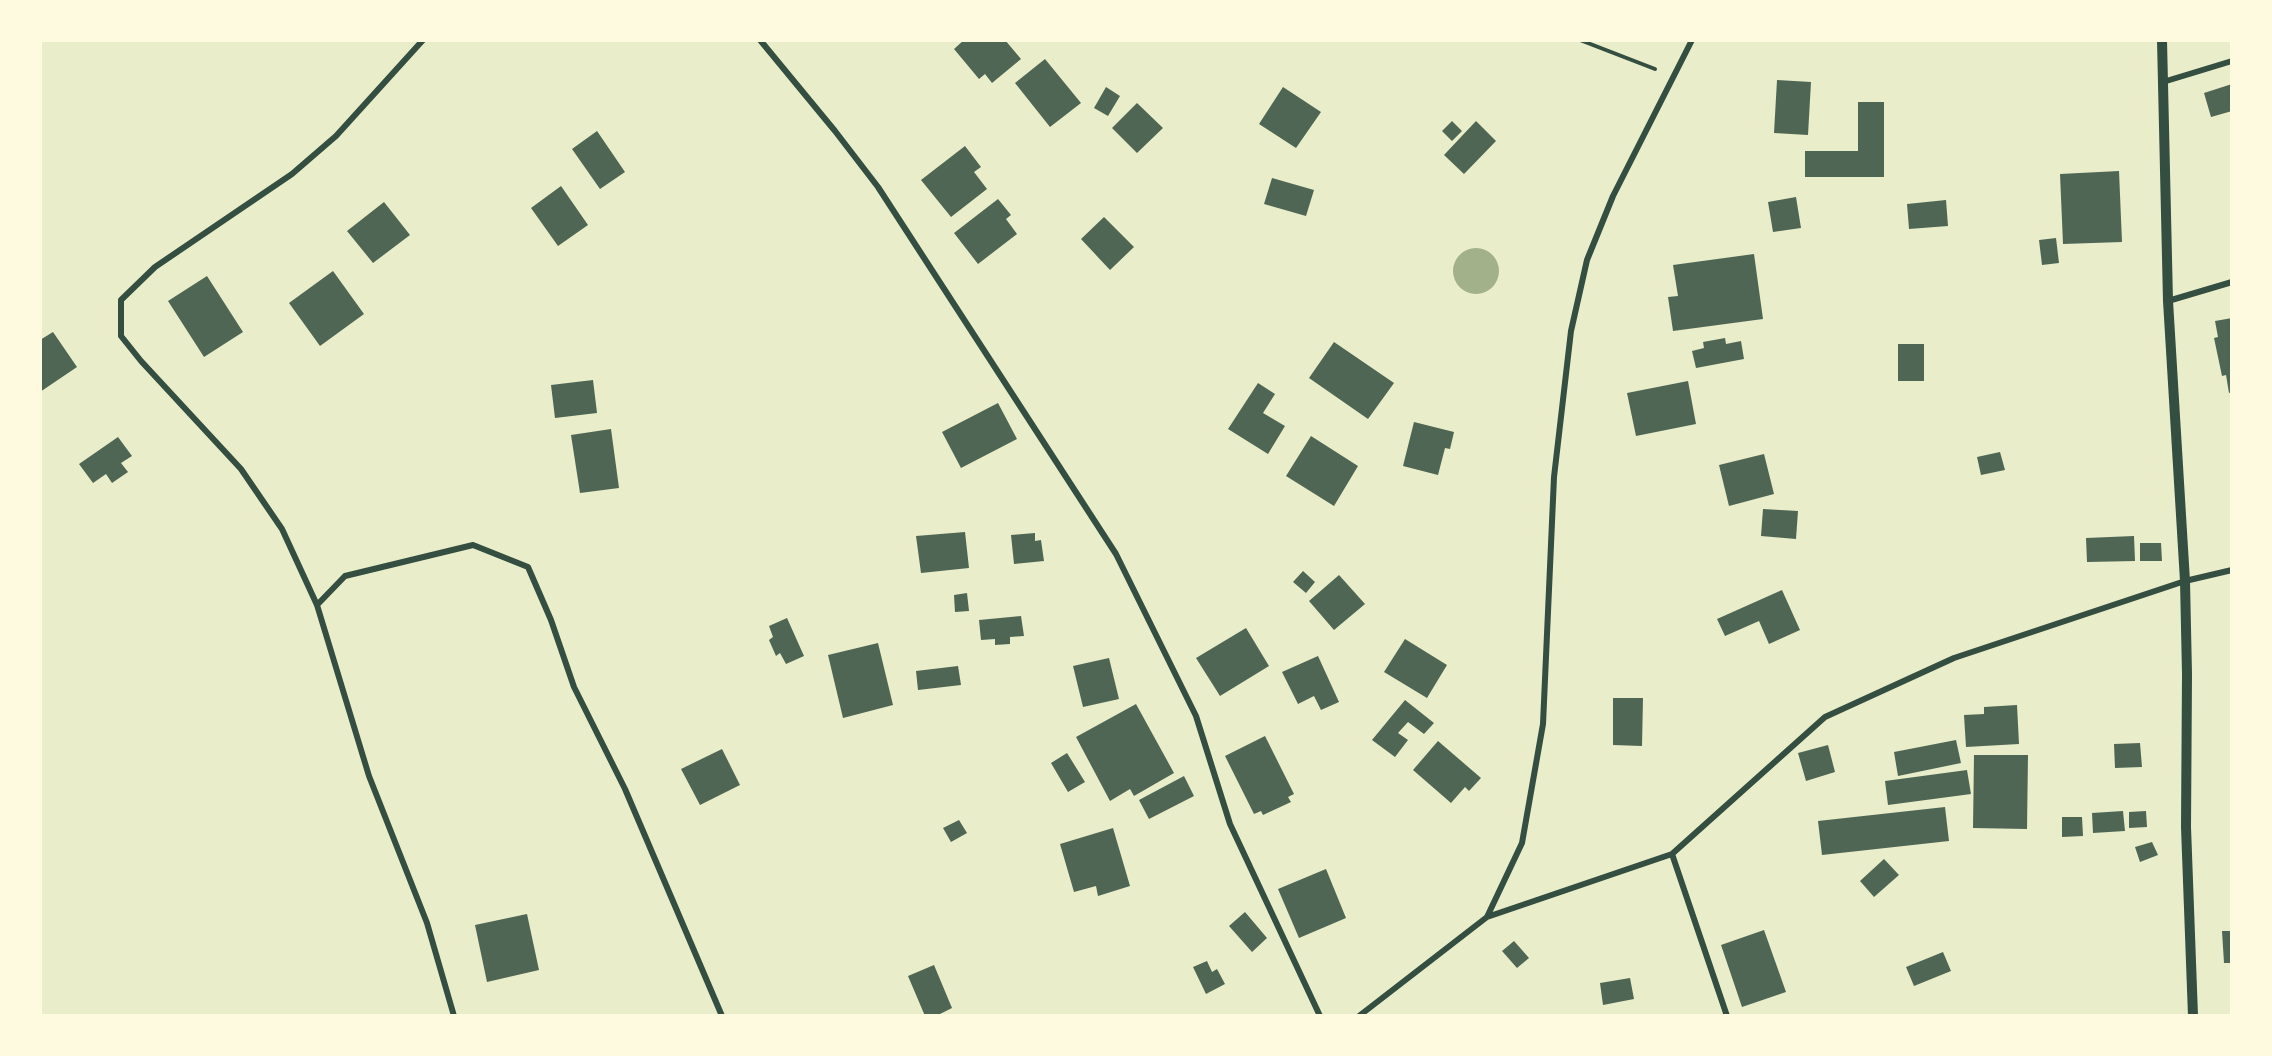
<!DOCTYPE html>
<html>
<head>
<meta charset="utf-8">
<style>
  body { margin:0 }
  #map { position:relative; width:2272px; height:1056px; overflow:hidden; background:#e9edc9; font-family:Karla,sans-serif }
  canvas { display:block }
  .frame { position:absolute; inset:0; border:42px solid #fefae0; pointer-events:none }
</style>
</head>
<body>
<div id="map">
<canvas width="2272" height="1056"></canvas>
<div class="frame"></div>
</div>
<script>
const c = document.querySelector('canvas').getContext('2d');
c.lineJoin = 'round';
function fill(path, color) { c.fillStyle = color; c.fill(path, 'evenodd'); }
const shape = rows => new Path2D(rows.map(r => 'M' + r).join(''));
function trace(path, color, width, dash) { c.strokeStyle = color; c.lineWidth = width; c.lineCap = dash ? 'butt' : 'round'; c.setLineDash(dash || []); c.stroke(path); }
fill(shape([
  '1453 271a23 23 0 1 1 46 0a23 23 0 1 1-46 0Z'
]), '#a3b18a');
fill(shape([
  [964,40,1005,40,1021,59,992,83,985,74,979,79,954,49],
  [1045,59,1081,103,1050,127,1015,83],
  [1777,80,1811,82,1808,135,1774,133],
  [2232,84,2232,111,2211,117,2204,93],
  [1106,87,1120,96,1108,116,1094,108],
  [1283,87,1321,112,1296,148,1259,124],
  [1858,102,1884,102,1884,177,1805,177,1805,151,1858,151],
  [1137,103,1163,128,1137,153,1112,128],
  [1452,121,1462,131,1452,141,1442,131],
  [1476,121,1496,141,1464,174,1444,155],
  [597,131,625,172,600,189,572,149],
  [965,146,981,167,974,172,987,189,951,217,921,180],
  [2119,171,2122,242,2063,244,2060,174],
  [1272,178,1314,190,1306,216,1264,204],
  [561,186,588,225,558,246,531,208],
  [1796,197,1801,228,1773,232,1768,202],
  [998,199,1011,215,1006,219,1017,234,978,264,954,233],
  [1946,200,1948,226,1909,229,1907,204],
  [384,202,410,235,373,263,347,231],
  [1104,217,1134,247,1110,270,1081,239],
  [2056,238,2059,263,2042,265,2039,240],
  [1754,254,1763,319,1673,331,1668,297,1678,296,1673,265],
  [333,271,364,314,320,346,289,303],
  [207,276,243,332,204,357,168,301],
  [2232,318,2232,392,2229,393,2226,375,2222,376,2214,338,2218,337,2215,321],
  [53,332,77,367,40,392,40,340],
  [1725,338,1726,344,1741,341,1744,359,1696,368,1692,351,1704,348,1703,342],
  [1334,342,1394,383,1368,419,1309,378],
  [1898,344,1924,344,1924,381,1898,381],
  [593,380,597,413,555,418,551,385],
  [1688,381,1696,424,1636,436,1627,393],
  [1258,383,1275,394,1263,413,1285,426,1268,454,1228,429],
  [998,403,1017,439,961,468,942,432],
  [1414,422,1454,432,1450,449,1445,448,1438,475,1403,466],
  [611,429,619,488,580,493,571,435],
  [1311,436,1358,466,1334,506,1286,476],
  [118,437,132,456,121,463,128,472,112,483,106,474,93,483,79,464],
  [2000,452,2005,470,1981,475,1977,457],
  [1764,454,1774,494,1729,506,1719,465],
  [1763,509,1798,511,1796,539,1761,536],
  [965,532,969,568,921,573,916,536],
  [1035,533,1035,541,1041,540,1044,561,1014,564,1011,535],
  [2134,536,2135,561,2087,562,2086,538],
  [2140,543,2161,543,2162,561,2140,561],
  [1303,571,1315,582,1306,593,1293,582],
  [1339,575,1365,604,1334,630,1309,601],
  [1782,590,1800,630,1769,644,1759,621,1725,636,1717,619],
  [967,593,969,611,955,612,954,595],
  [1021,616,1024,636,1010,637,1010,644,995,645,995,639,981,640,979,620],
  [787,618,804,656,786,664,780,653,776,656,769,640,773,637,769,626],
  [1246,628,1269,666,1220,696,1196,658],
  [1405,639,1447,665,1427,698,1384,672],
  [878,643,893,705,843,718,828,655],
  [1318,656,1339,702,1321,710,1314,696,1298,704,1282,672],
  [1109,658,1119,699,1083,707,1073,666],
  [958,666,961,685,918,690,916,671],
  [1613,698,1643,698,1642,746,1613,745],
  [1405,700,1434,723,1424,734,1408,722,1398,733,1408,740,1395,757,1372,740],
  [1136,704,1174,773,1134,796,1130,789,1110,801,1076,737],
  [2017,705,2019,744,1966,747,1964,715,1984,714,1984,707],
  [1265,736,1294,794,1288,797,1291,802,1263,815,1261,811,1254,814,1225,756],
  [1956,740,1961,763,1898,776,1894,752],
  [1438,741,1481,778,1469,791,1465,787,1451,803,1413,770],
  [2140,743,2142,767,2115,768,2114,744],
  [1828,745,1835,772,1806,781,1798,753],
  [722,749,740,785,700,805,681,769],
  [1067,753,1085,782,1068,792,1051,763],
  [1974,755,2028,755,2027,829,1973,828],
  [1967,770,1971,794,1888,805,1885,781],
  [1184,776,1194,796,1149,819,1139,800],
  [1945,807,1949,841,1822,855,1818,821],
  [2123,811,2125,831,2093,833,2092,813],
  [2146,811,2147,827,2129,828,2129,812],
  [2062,817,2082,817,2083,836,2062,837],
  [959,820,967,833,951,842,943,828],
  [1113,828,1130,886,1098,896,1096,886,1074,892,1060,844],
  [2152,842,2158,855,2140,862,2135,847],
  [1884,859,1899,875,1874,897,1860,881],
  [1326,869,1346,918,1299,938,1278,889],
  [1245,912,1267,938,1252,952,1229,926],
  [527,914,539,970,487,982,475,925],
  [1764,930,1786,992,1742,1007,1721,945],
  [2222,931,2232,931,2232,963,2224,963],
  [1514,941,1529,958,1517,968,1502,951],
  [1943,952,1951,971,1914,986,1906,967],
  [1207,961,1212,972,1217,969,1225,984,1206,994,1193,967],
  [934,965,952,1008,936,1016,925,1016,908,976],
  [1630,978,1634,999,1603,1005,1600,983]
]), '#4f6655');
trace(shape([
  [1580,40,1655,69]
]), '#344e41', 4);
trace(shape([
  [423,40,336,136,292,174,155,267,121,300,121,336,141,361,241,469,282,529,317,605,369,776,427,923,454,1016],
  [760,40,835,131,878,187,1116,554,1196,716,1230,824,1320,1016],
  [2163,82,2232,61],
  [2168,301,2232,282],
  [317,605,345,576,473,545,528,567,551,620,574,687,625,789,722,1016],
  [1672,854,1727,1016],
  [1487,917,1672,854,1825,717,1954,658,2185,581,2232,570],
  [1359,1016,1487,917,1522,843,1543,724,1554,477,1571,331,1587,260,1613,196,1692,40]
]), '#344e41', 6);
trace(shape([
  [2162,40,2168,301,2185,581,2187,674,2186,827,2193,1016]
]), '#344e41', 10);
</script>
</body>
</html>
